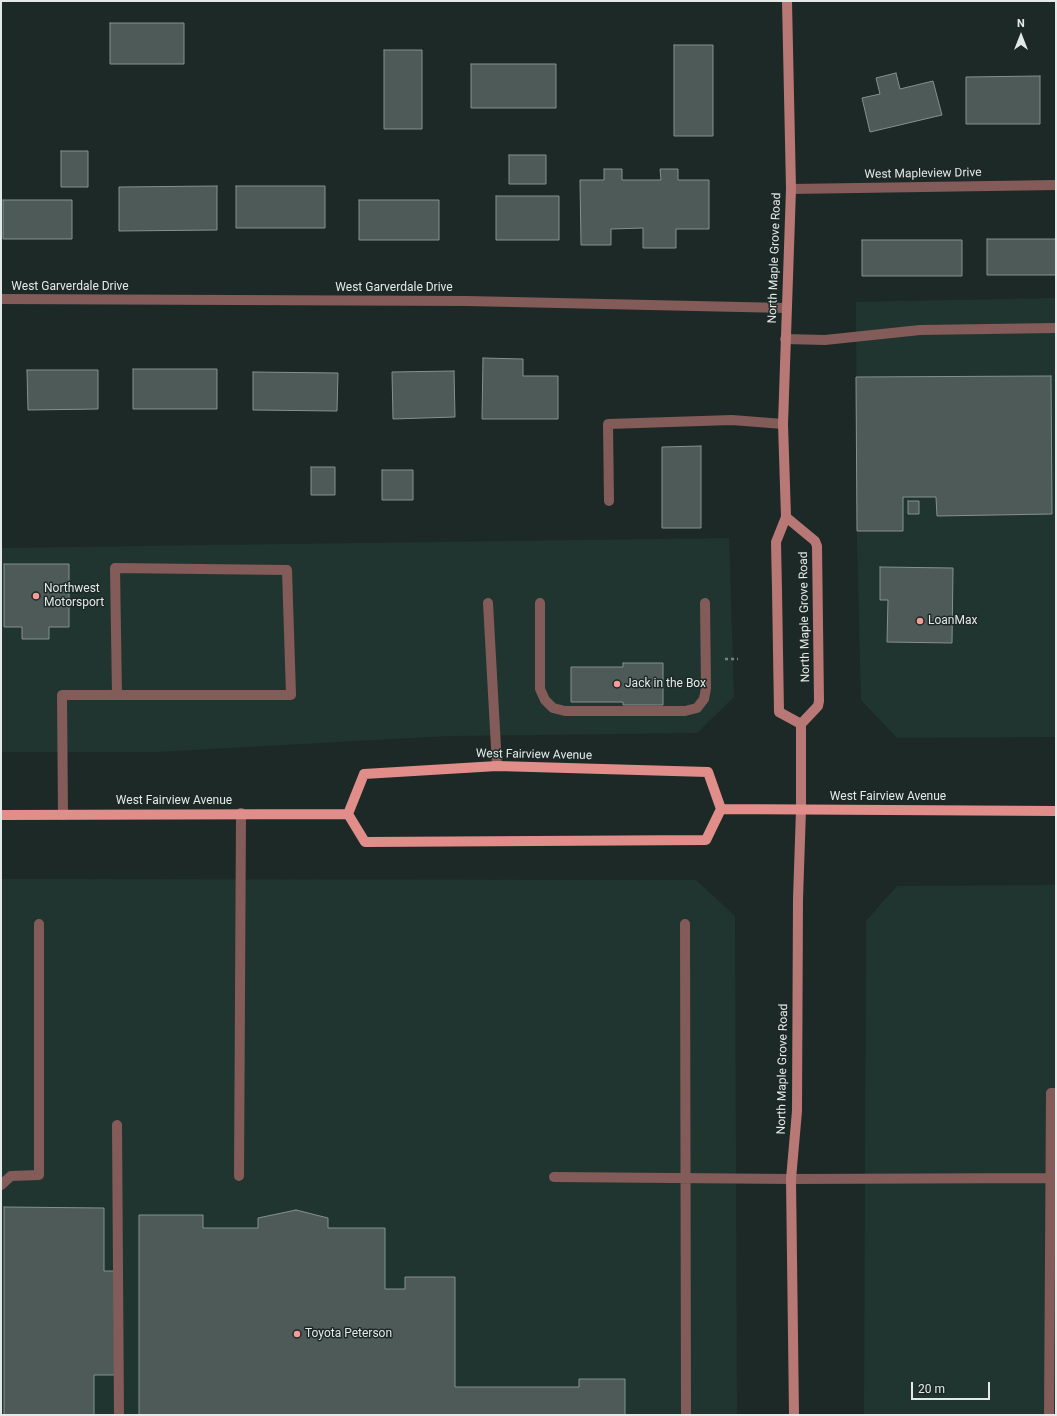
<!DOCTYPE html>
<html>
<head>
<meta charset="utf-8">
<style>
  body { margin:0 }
  #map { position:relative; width:1057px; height:1416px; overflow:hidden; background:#1d2926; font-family:Roboto,sans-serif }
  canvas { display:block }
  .frame { position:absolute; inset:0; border:2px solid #e2e9e7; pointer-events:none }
  .north { position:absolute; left:1001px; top:16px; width:40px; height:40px; -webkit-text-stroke:3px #1d2926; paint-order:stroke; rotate:0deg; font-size:11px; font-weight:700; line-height:16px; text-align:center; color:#e2e9e7 }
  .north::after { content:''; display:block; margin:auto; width:14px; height:18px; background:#e2e9e7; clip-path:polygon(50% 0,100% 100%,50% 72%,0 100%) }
  .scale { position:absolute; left:911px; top:1382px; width:79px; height:18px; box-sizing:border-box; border:2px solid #e2e9e7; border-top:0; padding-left:5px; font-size:12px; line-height:14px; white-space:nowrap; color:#e2e9e7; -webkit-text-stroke:3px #1d2926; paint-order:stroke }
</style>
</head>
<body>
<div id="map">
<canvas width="1057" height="1416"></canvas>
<div class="frame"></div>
<div class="north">N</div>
<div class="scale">20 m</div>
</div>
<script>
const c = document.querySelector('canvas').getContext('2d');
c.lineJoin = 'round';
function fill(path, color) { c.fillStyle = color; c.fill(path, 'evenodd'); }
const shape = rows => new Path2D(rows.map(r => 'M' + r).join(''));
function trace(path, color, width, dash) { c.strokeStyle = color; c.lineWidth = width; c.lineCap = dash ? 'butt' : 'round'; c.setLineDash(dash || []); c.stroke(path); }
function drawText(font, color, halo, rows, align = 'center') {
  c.font = font + ' Roboto,sans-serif'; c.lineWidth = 3; c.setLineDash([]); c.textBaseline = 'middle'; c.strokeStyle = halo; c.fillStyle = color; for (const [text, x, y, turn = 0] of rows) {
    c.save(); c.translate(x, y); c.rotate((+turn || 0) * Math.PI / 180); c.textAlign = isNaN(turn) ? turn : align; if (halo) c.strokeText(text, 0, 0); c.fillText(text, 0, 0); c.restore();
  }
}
fill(shape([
  [1056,298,1056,737,897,738,861,700,857,542,856,302],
  [729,538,734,697,697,733,449,736,155,752,1,752,1,548],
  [1,879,696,880,735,916,737,1415,1,1415],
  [1056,885,1056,1415,864,1415,866,921,897,886]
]), '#213530');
const building = shape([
  [110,23,184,23,184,64,110,64,110,23],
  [674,45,713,45,713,136,674,136,674,45],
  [384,50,422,50,422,129,384,129,384,50],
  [471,64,556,64,556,108,471,108,471,64],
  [896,73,900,89,933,81,942,115,870,132,862,98,880,94,876,78,896,73],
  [1040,76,1040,124,966,124,966,77,1040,76],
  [61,151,88,151,88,187,61,187,61,151],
  [509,155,546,155,546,184,509,184,509,155],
  [604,169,622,169,622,180,661,180,660,169,678,169,678,180,709,180,709,229,676,229,676,248,643,248,643,228,611,229,611,245,581,245,580,180,604,180,604,169],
  [217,186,217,230,119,231,119,187,217,186],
  [236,186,325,186,325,228,236,228,236,186],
  [496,196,559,196,559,240,496,240,496,196],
  [3,200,72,200,72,239,3,239,3,200],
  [359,200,439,200,439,240,359,240,359,200],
  [987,239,1056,239,1056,275,987,275,987,239],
  [862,240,962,240,962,276,862,276,862,240],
  [483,358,523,359,523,376,558,376,558,419,482,419,483,358],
  [133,369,217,369,217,409,133,409,133,369],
  [27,370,98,370,98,409,28,410,27,370],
  [454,371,455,417,393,419,392,372,454,371],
  [253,372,338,373,337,411,253,410,253,372],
  [1051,376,1052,514,937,516,936,497,903,497,903,531,857,531,856,377,1051,376],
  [701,446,701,528,662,528,662,447,701,446],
  [311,467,335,467,335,495,311,495,311,467],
  [382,470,413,470,413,500,382,500,382,470],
  [908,501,919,501,919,514,908,514,908,501],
  [4,564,69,564,69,627,49,627,49,639,22,639,22,627,4,627,4,564],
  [880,567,953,568,952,643,887,642,888,600,880,600,880,567],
  [623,663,663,663,663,705,623,705,623,702,571,702,571,667,623,667,623,663],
  [4,1207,104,1208,104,1271,116,1271,116,1375,94,1375,94,1415,4,1415,4,1207],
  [296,1210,328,1218,328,1228,385,1228,385,1289,405,1289,405,1277,455,1277,455,1387,579,1387,579,1379,625,1379,625,1415,139,1415,139,1215,203,1215,203,1228,258,1228,258,1218,296,1210]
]);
fill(building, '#4d5a57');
trace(building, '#84928f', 1);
trace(shape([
  [725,659,738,659]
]), '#78827f', 2.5, [3, 3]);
trace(shape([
  [785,339,825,340,920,330,1056,328],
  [609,501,608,424,732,420,783,424],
  [488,603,497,766],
  [540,603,540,689,545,700,553,708,565,711,685,711,697,708,704,699,706,688,705,603],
  [63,815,62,695,291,695,287,570,115,568,117,695],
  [685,924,686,1415],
  [117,1125,119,1415],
  [239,1176,241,813],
  [554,1177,791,1179,1051,1178],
  [1,1185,11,1176,39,1175,39,924],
  [1049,1415,1051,1093,1056,1093]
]), '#835b59', 10);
trace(shape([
  [791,189,1056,185],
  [1,299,467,301,786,308]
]), '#835b59', 10);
trace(shape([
  [787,1,791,189,783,424,786,517,776,542,777,590,779,712,801,724],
  [786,517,815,541,817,546,819,701,818,706,801,724,801,810,798,899,797,1111,791,1179,794,1415]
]), '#b87875', 10);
trace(shape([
  [497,766,708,772,721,809,706,840,365,842,348,814,364,774,497,766],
  [721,809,1056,811],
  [1,815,348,814]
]), '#e18e8b', 10);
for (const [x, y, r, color] of [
  [36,596,4,"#f59b98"],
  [920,621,4,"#f59b98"],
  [617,684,4,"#f59b98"],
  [297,1334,4,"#f59b98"]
]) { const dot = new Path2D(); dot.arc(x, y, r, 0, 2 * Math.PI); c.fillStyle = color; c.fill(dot); trace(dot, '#1d2926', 1.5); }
drawText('12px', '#e2e9e7', '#1d2926', [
  ["West Mapleview Drive",923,174,-1],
  ["North Maple Grove Road",775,258,-88],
  ["West Garverdale Drive",70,287],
  ["West Garverdale Drive",394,288],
  ["North Maple Grove Road",805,617,-91],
  ["West Fairview Avenue",534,755,1],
  ["West Fairview Avenue",888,797],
  ["West Fairview Avenue",174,801],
  ["North Maple Grove Road",783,1069,-89]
]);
drawText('12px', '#e2e9e7', '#1d2926', [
  ["Northwest",44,589],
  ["Motorsport",44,603],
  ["LoanMax",928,621],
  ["Jack in the Box",625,684],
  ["Toyota Peterson",305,1334]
], 'left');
</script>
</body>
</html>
